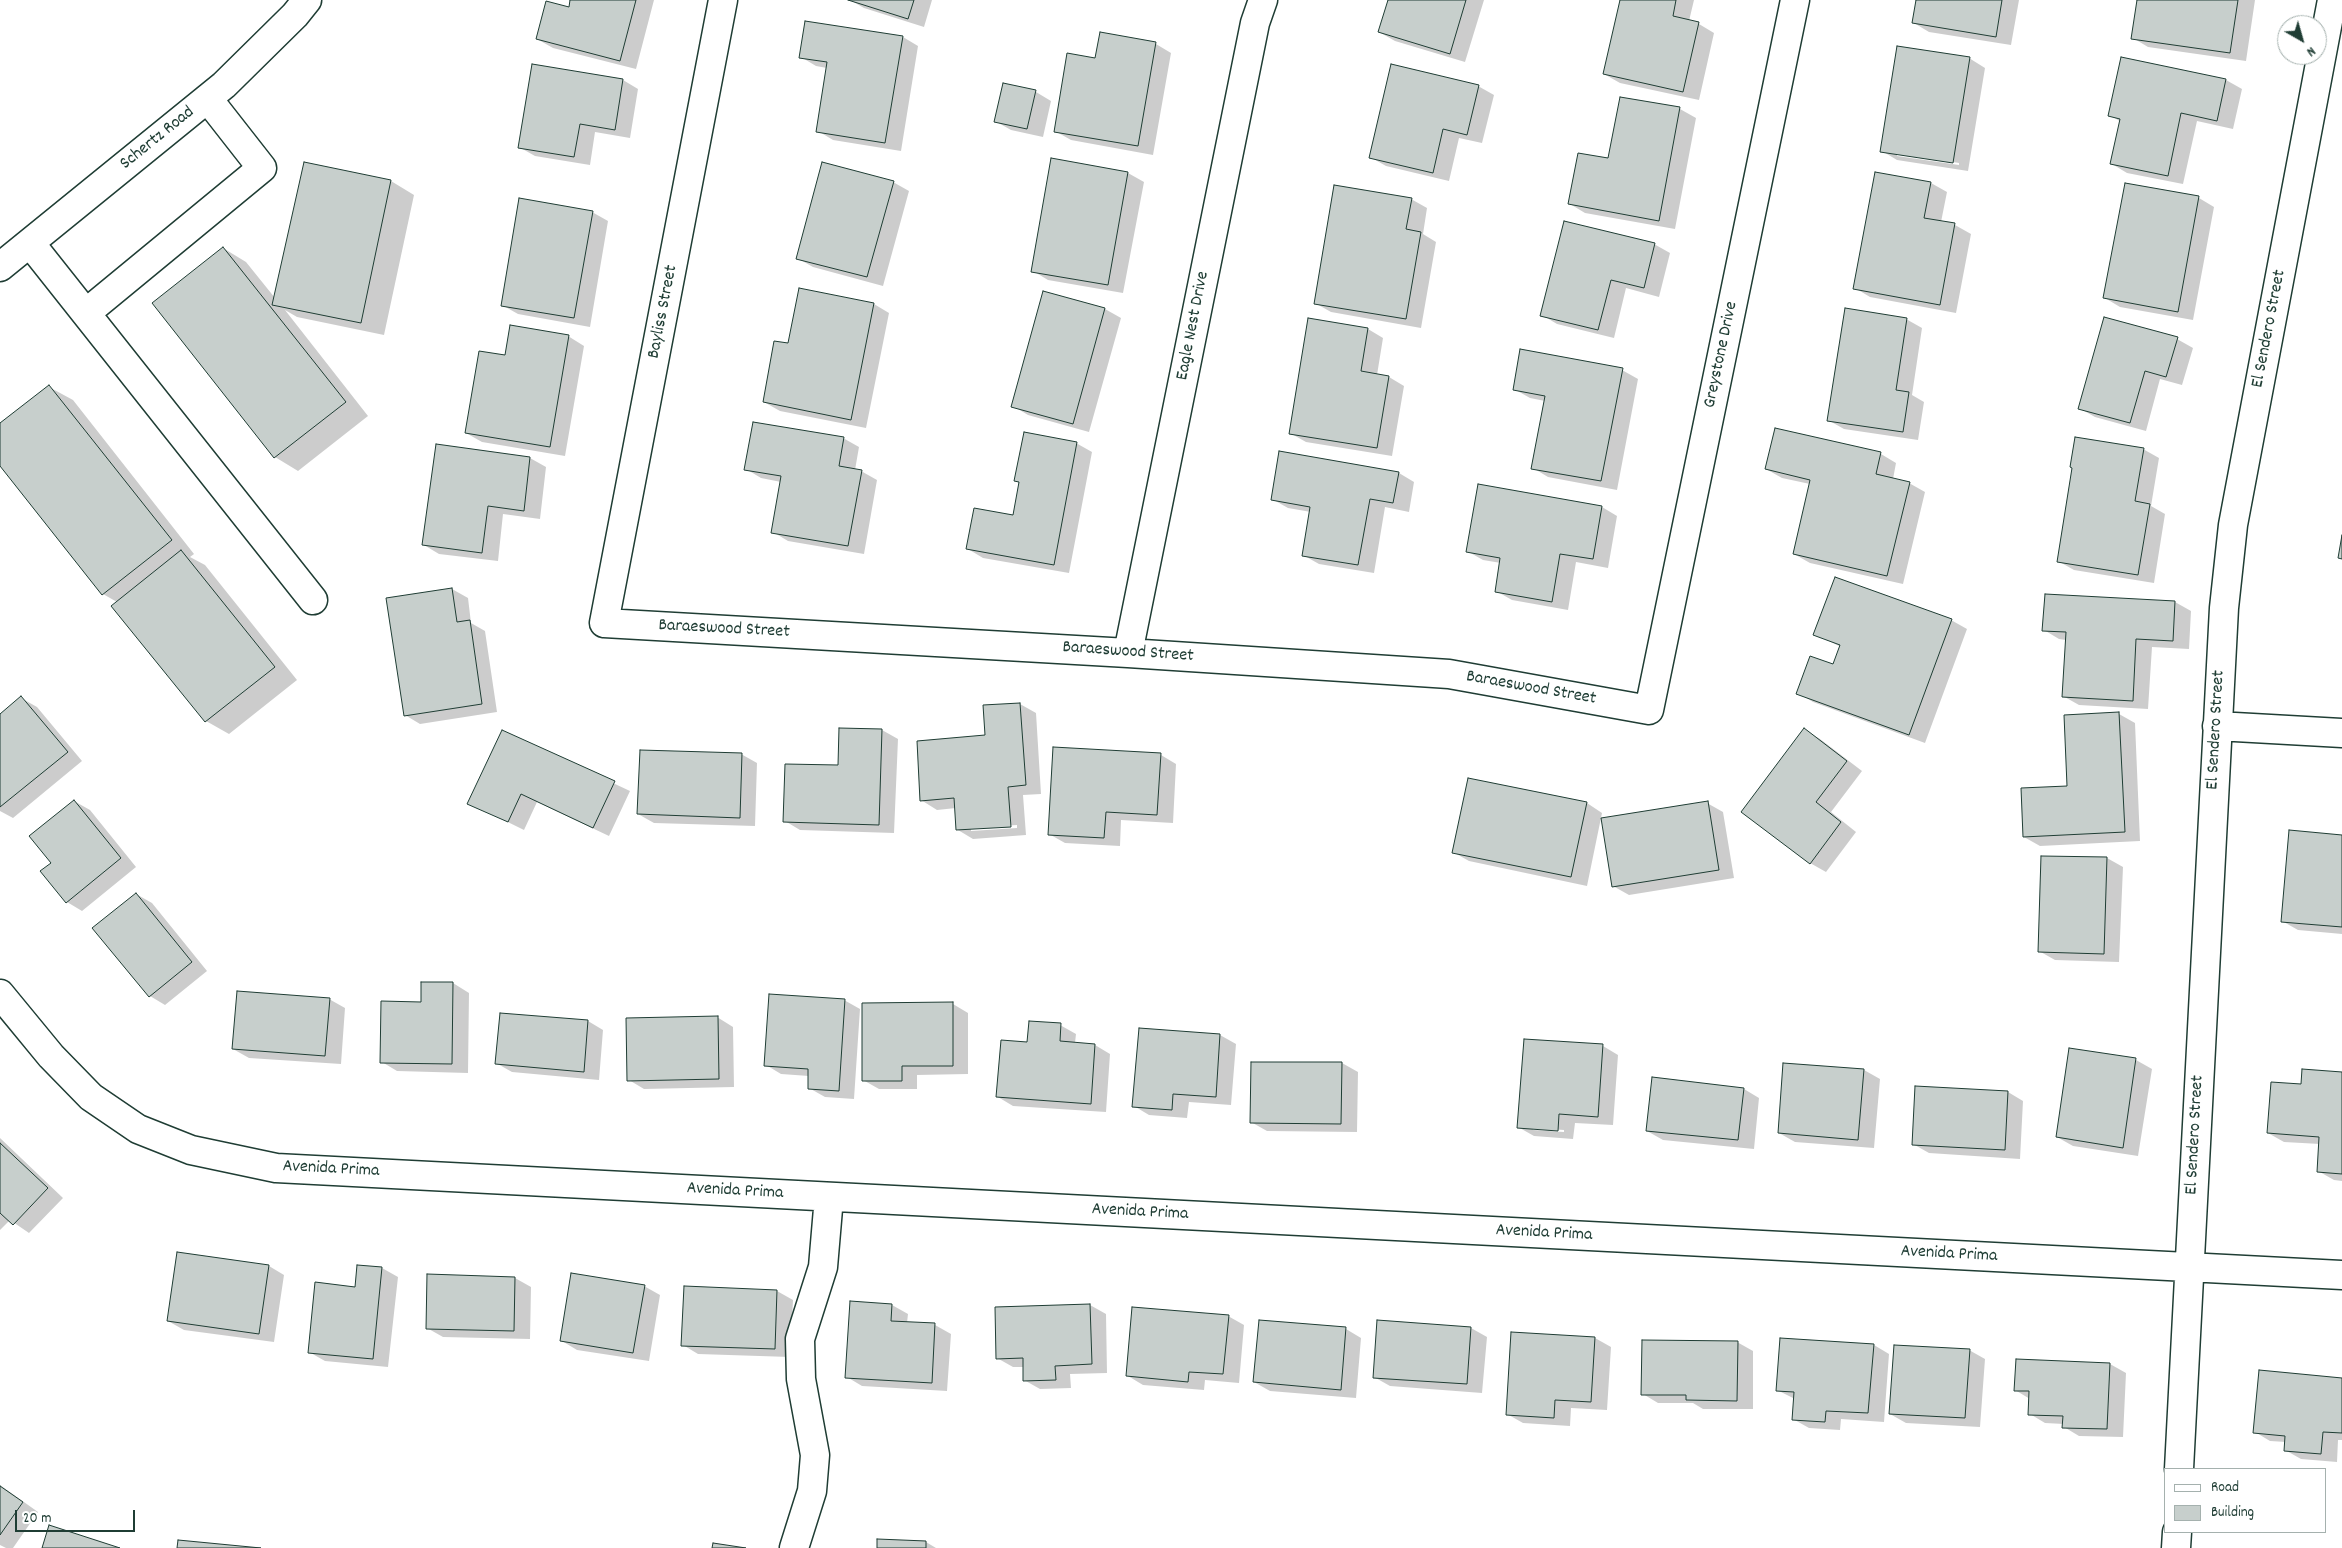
<!DOCTYPE html>
<html>
<head>
<meta charset="utf-8">
<style>
  body { margin:0 }
  #map { position:relative; width:2342px; height:1548px; overflow:hidden; background:#fff; font-family:Dekko,sans-serif }
  canvas { display:block }
  .legend { position:absolute; left:2164px; top:1468px; width:162px; height:65px; box-sizing:border-box; background:#fff; border:1px solid #a5b1ae; margin:0; padding:6px 9px; list-style:none; font-size:15px; color:#1f3d34 }
  .legend li { display:flex; align-items:center; gap:10px; height:25px }
  .legend b { width:25px; border:1px solid #a5b1ae }
  .north { position:absolute; left:2277px; top:15px; width:50px; height:50px; box-sizing:border-box; background:#fff; border:1px solid #a5b1ae; border-radius:50%; rotate:142deg; font-size:14px; font-weight:700; line-height:20px; text-align:center; color:#1f3d34 }
  .north::after { content:''; display:block; margin:auto; width:18px; height:22px; background:#1f3d34; clip-path:polygon(50% 0,100% 100%,50% 72%,0 100%) }
  .scale { position:absolute; left:15px; top:1510px; width:120px; height:22px; box-sizing:border-box; border:2px solid #1f3d34; border-top:0; padding-left:6px; font-size:15px; line-height:18px; white-space:nowrap; color:#1f3d34; -webkit-text-stroke:4px #fff; paint-order:stroke }
</style>
</head>
<body>
<div id="map">
<canvas width="2342" height="1548"></canvas>
<ul class="legend">
<li><b style="height:6px;background:#fff"></b>Road</li>
<li><b style="height:14px;background:#c7cfcc"></b>Building</li>
</ul>
<div class="north">N</div>
<div class="scale">20 m</div>
</div>
<script>
const c = document.querySelector('canvas').getContext('2d');
c.lineJoin = 'round';
function fill(path, color) { c.fillStyle = color; c.fill(path, 'evenodd'); }
const shape = rows => new Path2D(rows.map(r => 'M' + r).join(''));
function trace(path, color, width, dash) { c.strokeStyle = color; c.lineWidth = width; c.lineCap = dash ? 'butt' : 'round'; c.setLineDash(dash || []); c.stroke(path); }
function drawText(font, color, halo, rows, align = 'center') {
  c.font = font + ' Dekko,sans-serif'; c.lineWidth = 4.5; c.setLineDash([]); c.textBaseline = 'middle'; c.strokeStyle = halo; c.fillStyle = color; for (const [text, x, y, turn = 0] of rows) {
    c.save(); c.translate(x, y); c.rotate((+turn || 0) * Math.PI / 180); c.textAlign = isNaN(turn) ? turn : align; if (halo) c.strokeText(text, 0, 0); c.fillText(text, 0, 0); c.restore();
  }
}
fill(shape([
  [572,0,654,0,636,69,553,48,537,39,569,9],
  [850,0,932,0,924,27,864,8],
  [1389,0,1484,0,1465,62,1395,41,1379,32],
  [1621,0,1694,0,1689,21,1699,24,1714,33,1699,100,1620,83,1604,74],
  [1918,0,2019,0,2011,45,1929,32,1914,23],
  [2138,0,2255,0,2246,61,2148,47,2133,38],
  [806,22,903,37,918,46,901,151,833,140,818,131,827,68,816,66,801,57],
  [1156,44,1171,53,1153,155,1071,140,1055,131,1096,60],
  [1969,58,1985,68,1968,171,1897,160,1882,151],
  [1897,153,1959,163,1959,165,1897,156],
  [2122,58,2226,80,2242,89,2233,129,2197,121,2183,184,2127,173,2112,164,2121,122,2110,115],
  [623,80,638,89,630,138,595,132,590,165,535,156,519,147],
  [1478,86,1494,95,1482,143,1459,138,1449,181,1386,166,1370,157],
  [1036,92,1051,101,1043,137,1011,130,995,121],
  [1621,98,1680,109,1696,118,1675,229,1585,213,1570,204,1609,159],
  [305,163,391,181,414,195,384,335,297,317,285,310,368,416,298,471,275,457,223,248,246,262,275,298],
  [1128,173,1144,182,1123,293,1048,280,1033,271],
  [1876,174,1931,183,1947,192,1941,222,1955,225,1971,234,1956,313,1870,297,1855,288],
  [893,182,909,191,883,286,813,267,797,258],
  [2199,198,2214,207,2193,320,2120,307,2105,298],
  [1411,199,1427,208,1423,234,1436,242,1421,328,1331,312,1315,303],
  [592,212,608,221,590,327,518,314,502,305],
  [1654,244,1670,253,1659,297,1626,288,1614,338,1557,324,1542,315],
  [1044,293,1105,309,1121,318,1089,432,1028,415,1013,406],
  [874,304,889,313,866,428,780,411,764,402,789,345],
  [1906,319,1922,328,1912,395,1924,402,1918,440,1844,429,1828,420],
  [1368,329,1383,338,1377,375,1389,377,1404,386,1392,456,1306,442,1290,433],
  [568,336,584,346,565,456,482,442,466,433,506,356],
  [2177,339,2193,348,2182,385,2160,379,2146,431,2095,417,2079,408],
  [1622,370,1638,379,1617,490,1548,477,1533,468,1545,401,1530,398,1514,389],
  [49,387,73,400,194,554,190,557,205,565,297,680,229,734,206,721,117,602,103,594,0,464,0,425],
  [1776,429,1881,454,1896,463,1893,479,1909,483,1925,492,1903,584,1810,563,1794,554,1810,484,1782,478,1766,469],
  [843,438,859,447,855,470,861,471,877,480,864,554,788,541,773,532,781,482,761,478,746,469],
  [1076,443,1092,452,1069,573,983,558,968,549,1014,516,1020,483,1016,481],
  [437,446,530,458,546,467,540,519,503,514,498,561,439,554,424,545],
  [2143,449,2159,458,2151,506,2165,514,2154,583,2074,570,2058,561,2074,468],
  [1399,473,1414,482,1409,512,1385,507,1374,573,1319,564,1303,555,1311,512,1288,508,1272,499],
  [1602,507,1617,516,1608,568,1576,562,1568,610,1512,600,1496,591,1501,563,1483,560,1467,551],
  [452,589,468,598,471,623,485,631,497,712,420,724,405,715,388,599],
  [2046,595,2175,602,2191,611,2189,649,2152,647,2148,709,2079,705,2063,696,2066,640,2059,639,2044,630],
  [1951,620,1967,629,1925,743,1813,702,1798,693,1834,666,1841,647,1815,634],
  [21,698,37,707,82,761,13,818,0,811,0,716],
  [1020,704,1036,713,1041,794,1023,795,1026,835,973,839,958,830,956,808,937,810,921,800],
  [1017,825,1017,828,971,831,971,828],
  [2119,714,2135,723,2140,841,2040,846,2024,837,2068,788],
  [841,729,882,730,898,739,894,833,800,830,785,821,839,767],
  [1805,730,1820,739,1862,771,1831,812,1856,832,1826,872,1810,863],
  [502,731,630,791,609,836,537,802,524,830,469,803],
  [741,754,757,763,755,826,654,823,638,814],
  [1161,755,1176,764,1173,823,1121,820,1120,846,1065,843,1049,834],
  [74,801,90,810,136,867,82,911,67,902,53,863],
  [1587,803,1602,813,1587,886,1469,861,1453,852],
  [1707,803,1723,812,1734,878,1629,895,1613,886],
  [2342,836,2342,934,2298,930,2282,921],
  [2107,858,2123,867,2119,962,2055,960,2039,951],
  [136,894,152,903,207,971,165,1005,150,996],
  [453,983,469,993,468,1073,397,1071,382,1062,422,1003,422,984],
  [329,999,345,1008,341,1064,249,1058,233,1049],
  [844,1000,860,1009,854,1099,825,1097,809,1088,809,1076,781,1074,766,1065],
  [953,1004,968,1013,968,1074,917,1075,917,1089,879,1089,863,1080],
  [717,1017,733,1027,734,1087,644,1089,629,1080],
  [588,1021,603,1030,599,1080,512,1072,496,1063],
  [1060,1025,1076,1034,1075,1043,1095,1045,1110,1054,1106,1112,1013,1106,998,1097,1028,1043],
  [1140,1029,1220,1035,1236,1044,1231,1105,1189,1102,1187,1118,1149,1115,1134,1106],
  [1603,1046,1618,1055,1613,1125,1575,1123,1573,1139,1534,1136,1518,1127],
  [1533,1128,1564,1130,1564,1132,1533,1130],
  [2070,1050,2136,1060,2152,1069,2138,1156,2073,1146,2057,1137],
  [1252,1063,1342,1063,1358,1072,1357,1132,1267,1131,1251,1122],
  [1864,1070,1880,1079,1874,1148,1795,1142,1779,1133],
  [2342,1073,2342,1181,2334,1180,2318,1171,2320,1144,2284,1142,2268,1133,2302,1085],
  [1744,1089,1759,1098,1754,1149,1663,1140,1647,1131],
  [2008,1092,2023,1101,2020,1159,1929,1153,1913,1144],
  [0,1138,63,1198,29,1233,10,1220,0,1230],
  [269,1266,284,1275,274,1342,184,1330,168,1321],
  [359,1266,382,1268,398,1277,388,1367,325,1361,309,1352,356,1288],
  [428,1276,515,1278,531,1287,530,1339,443,1337,427,1328],
  [644,1286,660,1295,649,1361,577,1350,562,1341],
  [777,1291,793,1300,790,1357,698,1354,683,1345],
  [851,1303,892,1305,908,1314,907,1323,935,1325,951,1334,947,1391,862,1386,847,1377],
  [1090,1305,1106,1314,1107,1373,1070,1374,1071,1388,1040,1389,1024,1380,1024,1367,1013,1367,997,1358],
  [1228,1316,1244,1325,1239,1383,1205,1380,1204,1390,1143,1385,1128,1376],
  [1378,1321,1471,1328,1487,1337,1482,1393,1390,1386,1374,1377],
  [1346,1329,1361,1338,1356,1398,1270,1391,1254,1382],
  [1512,1333,1595,1338,1611,1347,1607,1410,1571,1408,1570,1426,1523,1423,1507,1414],
  [1737,1342,1753,1351,1753,1409,1703,1409,1693,1403,1658,1403,1643,1394],
  [1874,1345,1889,1354,1884,1422,1841,1419,1840,1430,1809,1428,1793,1419,1795,1399,1777,1390],
  [1969,1350,1985,1359,1980,1427,1906,1423,1890,1414],
  [2017,1361,2110,1364,2126,1373,2123,1437,2079,1436,2064,1427,2064,1424,2045,1423,2030,1414,2030,1399,2015,1390],
  [2342,1379,2342,1440,2338,1440,2337,1462,2301,1459,2285,1450,2286,1442,2270,1441,2255,1432],
  [0,1485,38,1512,13,1548,6,1548,0,1545],
  [926,1542,936,1548,878,1548]
]), '#0003');
const building = shape([
  [570,0,636,0,620,61,536,39,546,1,569,7,570,0],
  [848,0,914,0,908,19,848,0],
  [1388,0,1466,0,1450,54,1378,32,1388,0],
  [1620,0,1676,0,1673,16,1699,22,1683,92,1603,74,1620,0],
  [1916,0,2002,0,1996,37,1912,23,1916,0],
  [2137,0,2238,0,2230,53,2131,39,2137,0],
  [805,21,903,36,885,143,816,132,827,62,799,58,805,21],
  [1100,32,1156,42,1138,146,1054,132,1067,53,1095,58,1100,32],
  [1897,46,1970,57,1953,163,1880,152,1897,46],
  [2121,57,2226,79,2217,121,2181,113,2168,176,2110,164,2120,119,2108,116,2121,57],
  [532,64,623,79,615,130,580,124,574,157,518,148,532,64],
  [1391,64,1479,85,1467,135,1443,129,1433,173,1369,158,1391,64],
  [1003,83,1036,90,1027,129,994,122,1003,83],
  [1620,97,1680,107,1659,221,1568,204,1578,153,1608,158,1620,97],
  [1051,158,1128,172,1108,285,1031,272,1051,158],
  [304,162,391,180,361,323,272,305,304,162],
  [822,162,894,181,867,277,796,259,822,162],
  [1875,172,1931,182,1924,218,1955,223,1940,305,1853,289,1875,172],
  [2125,183,2199,196,2178,312,2103,298,2125,183],
  [1334,185,1412,198,1406,229,1421,232,1406,319,1314,304,1334,185],
  [519,198,593,211,574,318,501,306,519,198],
  [1564,221,1655,243,1644,288,1611,280,1598,330,1540,316,1564,221],
  [223,247,346,402,274,458,152,303,223,247],
  [799,288,874,303,851,420,763,402,774,341,788,343,799,288],
  [1043,291,1105,308,1073,424,1011,407,1043,291],
  [1845,308,1907,318,1896,390,1909,392,1903,432,1827,421,1845,308],
  [2104,317,2178,337,2166,377,2145,371,2130,423,2078,409,2104,317],
  [1308,318,1368,328,1361,371,1389,376,1377,448,1289,434,1308,318],
  [510,325,569,335,550,447,465,433,479,351,505,355,510,325],
  [1520,349,1623,368,1601,481,1531,469,1545,396,1513,390,1520,349],
  [49,385,172,540,102,595,0,466,0,423,49,385],
  [753,422,844,437,839,466,862,470,848,546,771,533,781,476,744,470,753,422],
  [1775,428,1881,452,1876,474,1910,482,1887,576,1793,554,1810,480,1765,469,1775,428],
  [1024,432,1077,442,1054,565,966,549,974,508,1013,515,1019,482,1014,481,1024,432],
  [2075,437,2144,448,2135,501,2150,504,2138,575,2057,562,2072,468,2070,467,2075,437],
  [436,444,530,457,524,511,488,506,482,553,422,545,436,444],
  [1279,451,1399,472,1393,503,1370,499,1358,565,1302,556,1310,507,1271,500,1279,451],
  [1478,484,1602,506,1593,559,1560,554,1552,602,1495,592,1500,558,1466,552,1478,484],
  [2342,535,2342,559,2338,558,2342,535],
  [181,550,275,667,205,722,111,606,181,550],
  [1835,577,1952,619,1909,735,1796,694,1810,656,1833,664,1840,645,1813,635,1835,577],
  [452,588,457,622,470,620,482,704,404,716,386,598,452,588],
  [2045,594,2175,601,2173,641,2136,639,2133,701,2062,697,2066,632,2042,631,2045,594],
  [21,696,68,752,0,807,0,714,21,696],
  [1020,703,1026,785,1008,787,1011,827,956,830,954,798,920,801,917,741,985,735,983,705,1020,703],
  [2119,712,2125,832,2023,837,2021,788,2067,786,2064,715,2119,712],
  [839,728,882,729,879,825,783,822,785,764,838,765,839,728],
  [1804,728,1847,761,1816,802,1841,822,1810,864,1741,812,1804,728],
  [502,730,615,781,593,828,521,794,508,822,467,804,502,730],
  [1053,747,1161,753,1157,815,1106,812,1104,838,1048,835,1053,747],
  [640,750,742,753,740,818,637,814,640,750],
  [1468,778,1587,802,1571,877,1452,853,1468,778],
  [74,800,121,858,66,903,40,871,51,863,29,836,74,800],
  [1708,801,1719,870,1612,887,1601,818,1708,801],
  [2289,830,2342,835,2342,927,2281,922,2289,830],
  [2041,856,2107,857,2104,954,2038,952,2041,856],
  [136,893,192,962,149,997,92,928,136,893],
  [421,982,453,982,452,1064,380,1063,381,1001,421,1002,421,982],
  [237,991,330,998,325,1056,232,1049,237,991],
  [769,994,845,999,839,1091,808,1089,808,1069,764,1066,769,994],
  [953,1002,953,1066,902,1066,902,1081,862,1081,862,1003,953,1002],
  [500,1013,588,1020,584,1072,495,1064,500,1013],
  [718,1016,719,1079,627,1081,626,1018,718,1016],
  [1029,1021,1061,1023,1060,1041,1095,1044,1091,1104,996,1097,1001,1040,1027,1042,1029,1021],
  [1139,1028,1220,1034,1216,1097,1173,1094,1172,1110,1132,1107,1139,1028],
  [1524,1039,1603,1044,1598,1117,1559,1114,1558,1131,1517,1128,1524,1039],
  [2069,1048,2136,1058,2123,1148,2056,1137,2069,1048],
  [1251,1062,1342,1062,1341,1124,1250,1123,1251,1062],
  [1783,1063,1864,1069,1858,1140,1778,1133,1783,1063],
  [2302,1069,2342,1072,2342,1174,2317,1172,2319,1137,2267,1133,2271,1082,2301,1084,2302,1069],
  [1652,1077,1744,1088,1738,1140,1646,1131,1652,1077],
  [1915,1086,2008,1091,2005,1150,1912,1145,1915,1086],
  [0,1143,48,1188,13,1225,0,1213,0,1143],
  [177,1252,269,1265,259,1334,167,1321,177,1252],
  [357,1265,382,1267,373,1359,308,1353,315,1282,355,1287,357,1265],
  [571,1273,645,1285,633,1353,560,1341,571,1273],
  [427,1274,515,1277,514,1331,426,1329,427,1274],
  [684,1286,777,1290,775,1349,681,1346,684,1286],
  [850,1301,892,1304,891,1321,935,1323,932,1383,845,1378,850,1301],
  [1090,1304,1092,1364,1055,1366,1056,1380,1023,1381,1023,1358,996,1359,995,1307,1090,1304],
  [1132,1307,1229,1315,1223,1374,1189,1372,1188,1382,1126,1376,1132,1307],
  [1259,1320,1346,1327,1341,1390,1253,1382,1259,1320],
  [1377,1320,1471,1327,1467,1384,1373,1378,1377,1320],
  [1511,1332,1595,1337,1591,1402,1555,1400,1554,1418,1506,1415,1511,1332],
  [1780,1338,1874,1344,1868,1413,1826,1411,1825,1422,1792,1420,1794,1392,1776,1391,1780,1338],
  [1642,1340,1738,1341,1737,1401,1686,1400,1686,1395,1641,1395,1642,1340],
  [1894,1345,1970,1349,1965,1418,1889,1414,1894,1345],
  [2016,1359,2110,1363,2107,1429,2062,1428,2063,1416,2028,1415,2029,1391,2014,1391,2016,1359],
  [2259,1370,2342,1378,2342,1433,2323,1432,2321,1454,2284,1451,2285,1436,2253,1433,2259,1370],
  [0,1486,23,1502,0,1535,0,1486],
  [49,1525,120,1548,42,1548,49,1525],
  [877,1539,926,1541,926,1548,877,1548,877,1539],
  [178,1540,261,1548,177,1548,178,1540],
  [713,1543,746,1548,712,1548,713,1543]
]);
fill(building, '#c7cfcc');
trace(building, '#1f3d34', 1);
const minor = shape([
  [723,0,604,623,1128,653,1449,674,1649,710,1795,0],
  [30,243,313,600],
  [0,267,224,85,295,15,307,0],
  [86,313,262,168,208,99],
  [1128,653,1255,23,1263,0],
  [2217,726,2342,733],
  [0,994,51,1056,91,1097,138,1129,191,1150,276,1168,2342,1275],
  [2179,1469,2224,608,2233,525,2332,0],
  [794,1548,812,1491,815,1455,801,1379,800,1339,823,1267,829,1197],
  [2176,1548,2177,1532]
]);
trace(minor, '#1f3d34', 31);
trace(minor, '#fff', 28);
drawText('18px', '#1f3d34', '#fff', [
  ["Schertz Road",158,139,-39],
  ["Bayliss Street",664,312,-79],
  ["Eagle Nest Drive",1194,326,-79],
  ["El Sendero Street",2270,329,-79],
  ["Greystone Drive",1722,355,-78],
  ["Baraeswood Street",724,630,3],
  ["Baraeswood Street",1128,653,4],
  ["Baraeswood Street",1531,689,10],
  ["El Sendero Street",2217,730,-87],
  ["El Sendero Street",2196,1135,-87],
  ["Avenida Prima",331,1170,3],
  ["Avenida Prima",735,1192,3],
  ["Avenida Prima",1140,1213,3],
  ["Avenida Prima",1544,1234,3],
  ["Avenida Prima",1949,1255,3]
]);
</script>
</body>
</html>
